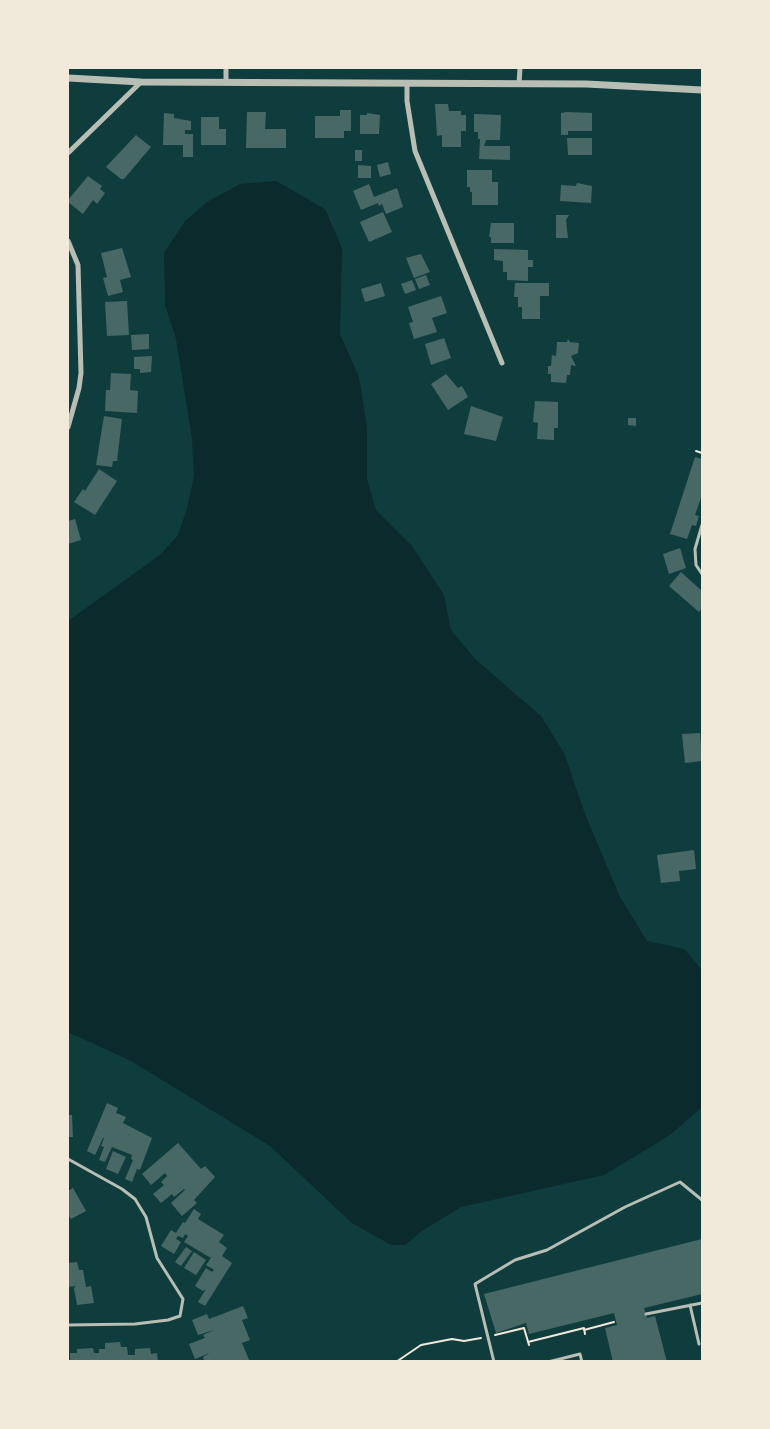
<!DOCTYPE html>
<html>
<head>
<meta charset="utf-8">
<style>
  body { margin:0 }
  #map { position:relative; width:770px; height:1429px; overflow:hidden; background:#0f3d3e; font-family:"Fira Sans",sans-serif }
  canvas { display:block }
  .frame { position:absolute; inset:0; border:69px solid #f1e9da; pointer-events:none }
</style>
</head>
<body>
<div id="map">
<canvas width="770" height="1429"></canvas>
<div class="frame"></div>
</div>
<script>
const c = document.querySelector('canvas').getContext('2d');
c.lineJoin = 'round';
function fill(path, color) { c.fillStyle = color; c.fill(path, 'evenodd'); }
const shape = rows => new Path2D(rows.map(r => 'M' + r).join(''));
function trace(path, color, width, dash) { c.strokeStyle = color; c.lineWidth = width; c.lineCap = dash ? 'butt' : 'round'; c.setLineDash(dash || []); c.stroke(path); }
fill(shape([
  [276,181,325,209,342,248,340,334,359,377,367,427,367,479,376,510,412,546,444,595,451,630,475,659,541,716,564,753,585,814,620,897,647,941,684,949,702,970,702,1107,670,1135,604,1175,461,1207,422,1231,405,1245,391,1245,352,1223,270,1146,131,1061,68,1032,68,621,160,555,178,535,187,508,194,476,192,439,176,339,165,305,164,253,185,221,207,202,240,184]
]), '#0a2a2b');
fill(shape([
  [435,104,448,104,449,111,461,111,461,115,466,115,466,131,461,131,461,147,442,147,442,135,437,136],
  [340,110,351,110,351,131,344,131,344,138,315,138,315,116,340,116],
  [247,112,266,112,265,129,286,129,286,148,246,148],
  [566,112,592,113,592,131,568,131,568,135,561,135,561,113],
  [164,113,174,114,174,118,191,121,191,130,185,130,185,134,193,134,193,157,183,157,183,145,163,145],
  [367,113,380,115,379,134,360,134,360,115,367,115],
  [474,114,501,115,500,140,486,140,484,146,510,146,510,160,479,159,480,139,478,139,478,132,474,132],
  [201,117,219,117,219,129,226,129,226,145,201,145],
  [136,135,151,147,124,179,121,179,106,167],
  [567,138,592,138,592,155,568,155],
  [355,150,362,150,362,161,355,161],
  [388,162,391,174,380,177,377,165],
  [358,165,371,166,371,178,358,178],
  [467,170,492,170,492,182,498,182,498,205,472,205,472,192,470,192,470,187,467,187],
  [88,176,102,186,100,189,105,193,97,204,93,200,83,214,68,202,68,200],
  [577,183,592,186,591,203,560,201,561,185,576,186],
  [369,184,374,197,397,188,403,207,386,214,382,204,379,206,378,203,361,210,353,191],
  [383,212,392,232,369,242,360,222],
  [556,215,569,215,566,220,568,238,556,238],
  [491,223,514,223,514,243,491,243,491,237,489,237],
  [122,248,131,277,120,280,123,292,108,296,103,278,107,277,101,253],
  [494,249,528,250,528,260,533,260,533,267,528,267,528,281,507,280,507,272,503,272,503,261,494,260],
  [421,254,430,272,414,278,406,258],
  [426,275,430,285,419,289,415,279],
  [412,280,416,290,405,294,401,284],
  [381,283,385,296,365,302,361,289],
  [515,283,549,283,549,296,540,296,540,319,522,319,522,307,518,307,518,297,514,297],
  [441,296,447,313,432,318,437,332,414,339,409,323,413,322,408,307],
  [127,301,129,335,107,336,105,302],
  [149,334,149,349,132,350,131,335],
  [444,338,451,358,431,365,425,344],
  [568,339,570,342,579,343,578,353,571,356,576,366,571,365,570,375,567,375,566,383,551,382,551,374,548,374,548,366,551,366,552,355,556,356,557,342,567,342],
  [152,356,151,372,140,373,140,369,134,369,134,357],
  [111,373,131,374,130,390,138,391,137,413,105,411,106,390,110,390],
  [446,374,458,388,462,386,468,397,448,410,431,384],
  [535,401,558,402,558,428,554,428,554,440,537,439,538,423,533,422],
  [471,406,503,417,496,441,464,434],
  [104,416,122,419,117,461,113,461,112,467,96,465],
  [628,418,636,418,636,426,628,425],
  [695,457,702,459,702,495,695,515,699,516,696,526,692,525,687,539,670,534],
  [99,469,117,481,95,515,74,502,83,489,85,491],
  [75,519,81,540,68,544,68,521],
  [680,548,686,568,669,574,663,554],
  [681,572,702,591,702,608,699,612,669,586],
  [700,733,702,761,685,763,682,734],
  [694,850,696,869,679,871,680,881,661,883,657,855],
  [107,1103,118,1108,116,1113,126,1117,123,1123,152,1138,140,1170,137,1169,132,1182,125,1179,133,1160,131,1159,132,1155,112,1147,105,1162,99,1160,104,1147,101,1146,104,1138,103,1138,95,1155,87,1151],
  [68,1115,72,1115,73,1137,68,1137],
  [178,1143,201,1169,205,1166,215,1177,194,1200,197,1203,182,1216,171,1203,185,1190,184,1189,174,1197,172,1194,161,1203,153,1194,164,1185,161,1182,167,1176,165,1173,151,1185,142,1174],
  [113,1151,126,1157,118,1174,106,1169],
  [73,1188,86,1211,71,1219,68,1215,68,1191],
  [194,1209,201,1214,198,1219,224,1235,219,1242,227,1248,222,1256,232,1263,205,1306,198,1302,206,1289,203,1291,195,1286,206,1268,212,1272,214,1270,206,1265,211,1258,184,1242,188,1236,185,1234,183,1238,178,1236,176,1239,181,1242,174,1254,161,1246,171,1230,176,1233,183,1222,185,1223],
  [702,1239,702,1294,644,1308,647,1318,655,1316,667,1362,613,1362,605,1328,617,1325,614,1313,529,1334,526,1323,496,1333,484,1294],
  [186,1247,192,1251,181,1266,175,1262],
  [194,1252,206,1260,196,1275,184,1268],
  [77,1262,79,1270,83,1270,86,1287,91,1286,94,1303,77,1305,74,1288,76,1286,68,1287,68,1263],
  [243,1306,248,1318,242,1320,250,1340,242,1343,250,1362,200,1362,204,1360,203,1357,210,1353,195,1359,189,1344,205,1338,203,1335,214,1330,198,1335,192,1320,207,1314,209,1319],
  [120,1342,121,1347,127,1347,128,1355,135,1355,135,1349,150,1348,151,1354,157,1353,158,1362,70,1362,70,1353,77,1353,77,1349,93,1348,94,1353,99,1353,99,1349,105,1349,105,1343]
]), '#486865');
trace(shape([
  [696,451,702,453],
  [584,1330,614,1322],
  [495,1335,524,1328,529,1345],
  [528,1342,584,1328,585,1334],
  [396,1362,421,1345,452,1339,464,1341,481,1338]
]), '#f1e9da', 2);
trace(shape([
  [702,525,695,549,696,565,702,574],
  [68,1159,122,1189,135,1199,146,1217,157,1258,183,1299,180,1316,168,1320,135,1324,68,1325],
  [690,1305,699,1344],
  [646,1314,702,1303],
  [494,1362,475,1284,515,1260,547,1250,625,1207,680,1182,702,1200],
  [548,1362,580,1354,582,1362]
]), '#b8beb3', 3);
trace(shape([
  [226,82,226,68],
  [407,83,407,101,415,151,502,363],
  [519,84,520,68],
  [68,153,141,82],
  [68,241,78,265,81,373,79,388,68,427]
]), '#b8beb3', 5);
trace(shape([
  [68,78,141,82,586,84,702,90]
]), '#b8beb3', 7);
</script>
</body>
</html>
